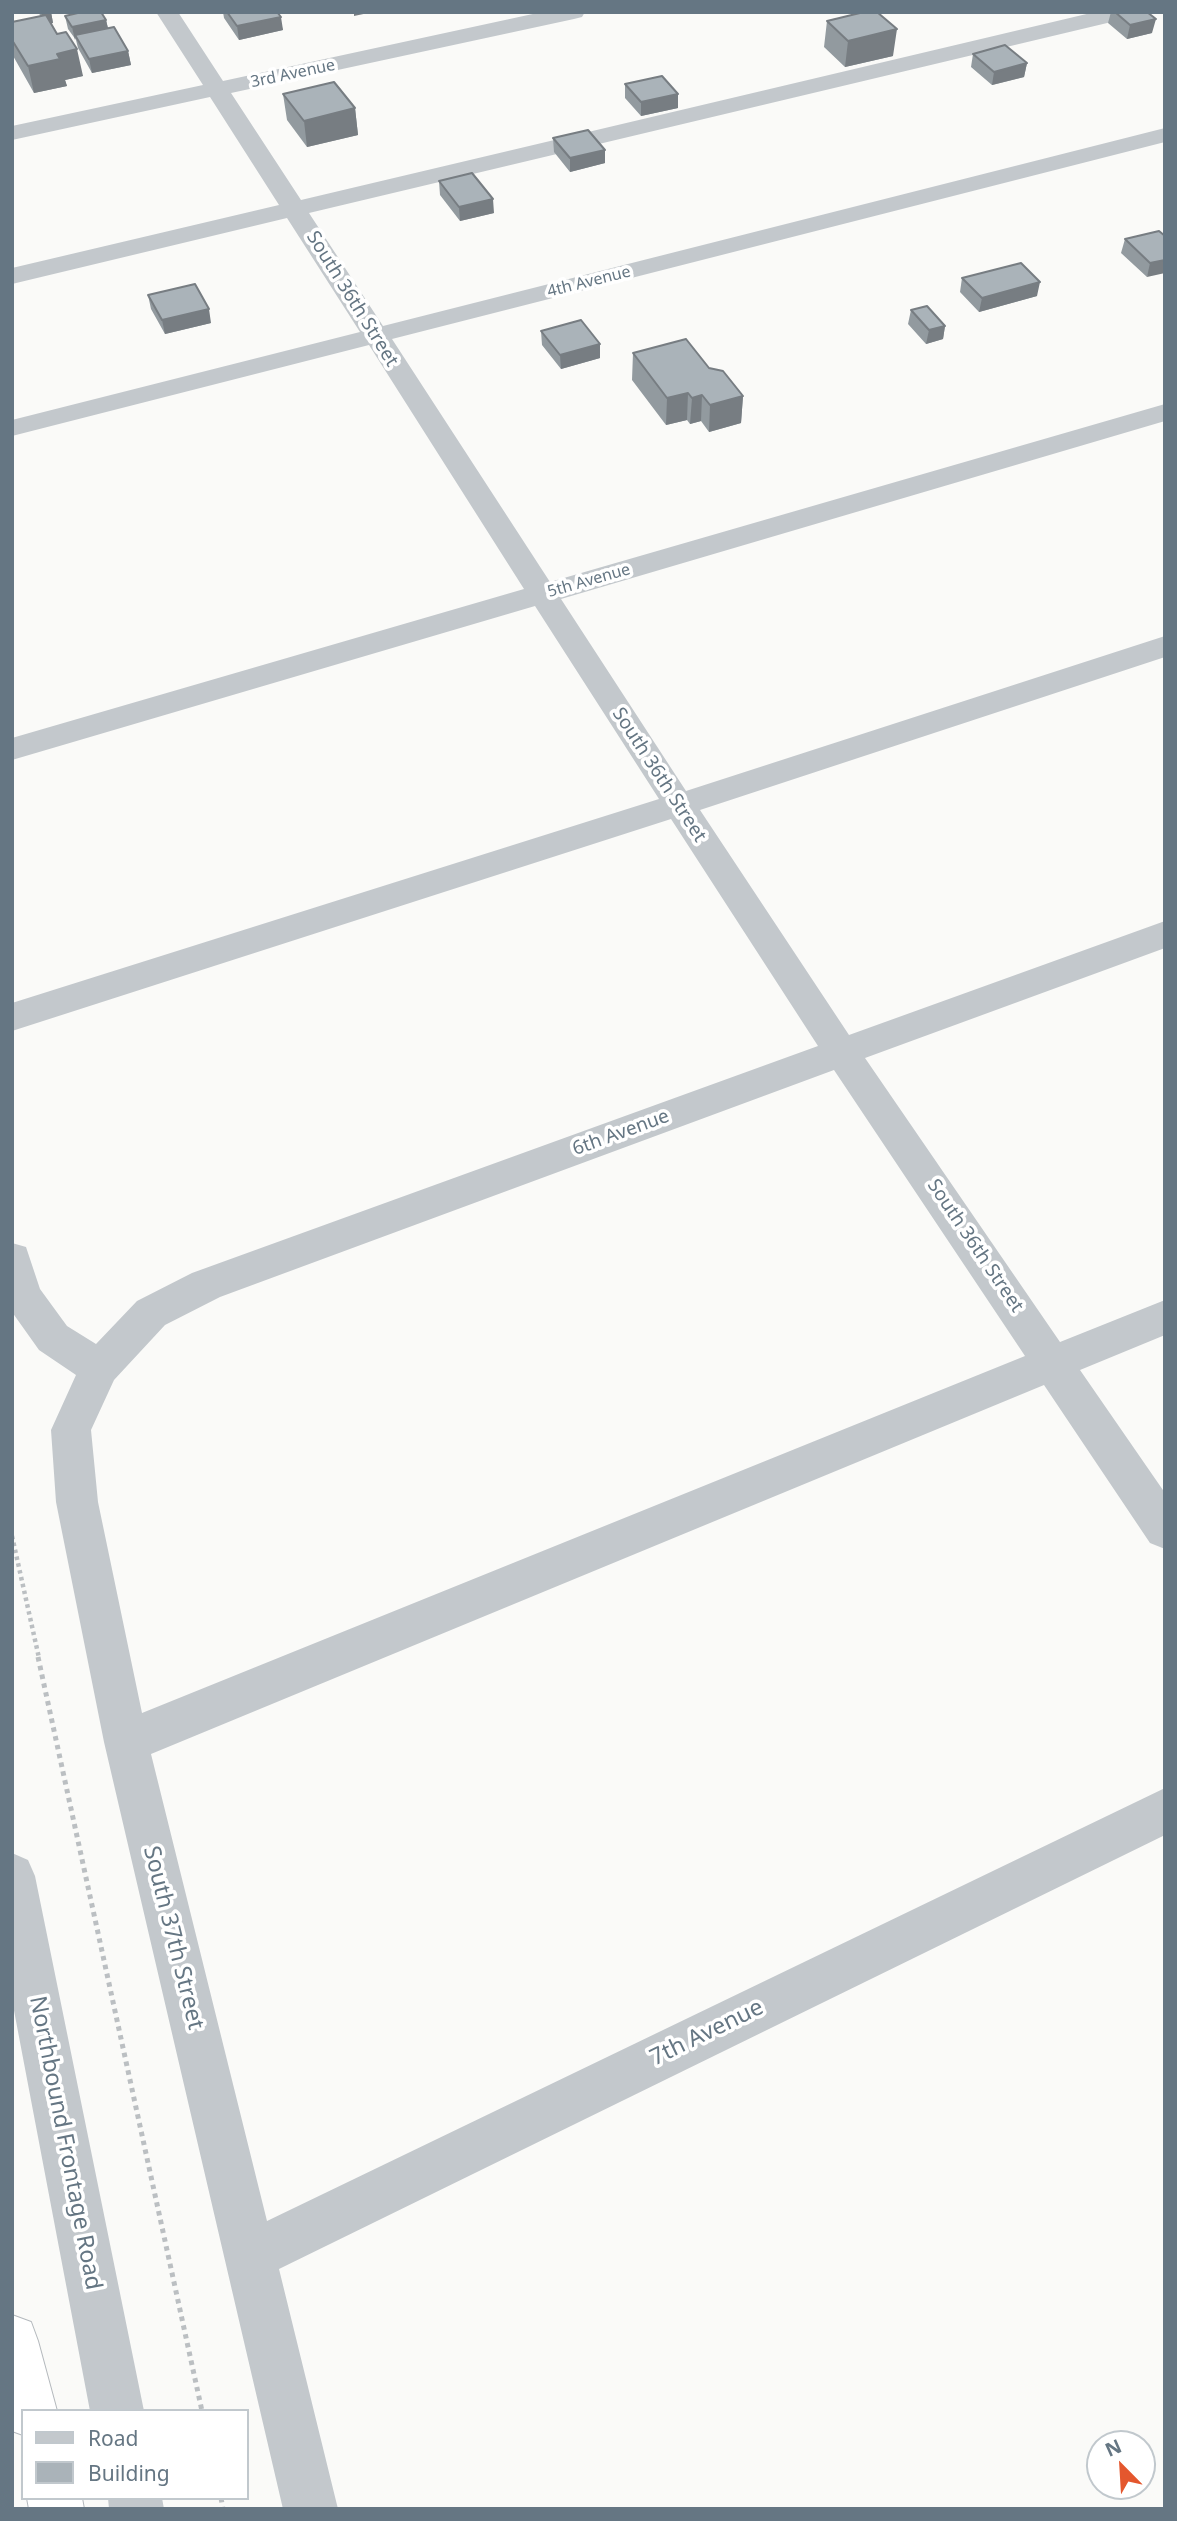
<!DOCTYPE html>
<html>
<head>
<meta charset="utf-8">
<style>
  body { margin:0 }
  #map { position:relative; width:1177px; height:2521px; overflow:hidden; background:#fafaf8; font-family:"Noto Sans",sans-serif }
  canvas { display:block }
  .frame { position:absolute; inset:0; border:14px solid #657683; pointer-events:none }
  .legend { position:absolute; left:21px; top:2409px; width:228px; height:91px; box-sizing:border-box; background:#fff; border:2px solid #c1c8cd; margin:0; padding:9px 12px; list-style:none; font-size:21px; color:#657683 }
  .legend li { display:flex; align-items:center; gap:14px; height:35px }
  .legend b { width:35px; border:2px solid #c1c8cd }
  .north { position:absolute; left:1086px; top:2430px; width:70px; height:70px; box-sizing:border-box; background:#fff; border:2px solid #c1c8cd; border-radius:50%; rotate:336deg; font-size:19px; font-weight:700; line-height:28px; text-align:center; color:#657683 }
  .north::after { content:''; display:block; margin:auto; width:24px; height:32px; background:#e4572e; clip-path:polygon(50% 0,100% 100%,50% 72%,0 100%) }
</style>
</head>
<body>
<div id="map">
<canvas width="1177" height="2521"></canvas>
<div class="frame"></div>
<ul class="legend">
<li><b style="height:9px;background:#c3c8cc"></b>Road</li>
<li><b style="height:19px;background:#aab3b9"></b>Building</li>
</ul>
<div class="north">N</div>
</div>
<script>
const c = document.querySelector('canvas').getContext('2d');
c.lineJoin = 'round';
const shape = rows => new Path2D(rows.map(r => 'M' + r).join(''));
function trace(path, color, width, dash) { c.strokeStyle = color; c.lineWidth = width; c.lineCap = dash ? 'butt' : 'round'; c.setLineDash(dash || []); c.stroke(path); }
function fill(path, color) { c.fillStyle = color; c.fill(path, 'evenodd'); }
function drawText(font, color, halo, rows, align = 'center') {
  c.font = font + ' "Noto Sans",sans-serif'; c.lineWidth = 7; c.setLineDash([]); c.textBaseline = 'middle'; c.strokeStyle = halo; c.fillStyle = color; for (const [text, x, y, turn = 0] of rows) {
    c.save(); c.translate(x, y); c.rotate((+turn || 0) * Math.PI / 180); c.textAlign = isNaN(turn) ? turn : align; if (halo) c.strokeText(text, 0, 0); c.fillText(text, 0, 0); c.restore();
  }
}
const highway = shape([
  [12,2315,31,2322,38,2341,57,2411,23,2411,23,2435,12,2431,12,2315],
  [27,2498,82,2498,84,2509,29,2509,27,2498]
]);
trace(highway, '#b4b9bd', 2);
trace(shape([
  [12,1536,39,1658]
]), '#bbbfc2', 4.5, [3.5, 3.5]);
trace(shape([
  [38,1657,202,2411],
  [221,2498,223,2509]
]), '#bbbfc2', 5, [4.5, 4.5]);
fill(shape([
  [156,12,178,12,223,81,542,12,585,12,582,17,574,19,231,93,301,200,1095,12,1135,12,1132,17,1124,19,309,213,383,326,1165,128,1165,142,392,339,550,582,1165,404,1165,421,561,599,686,791,1165,636,1165,657,700,810,849,1035,1165,921,1165,948,865,1058,1060,1342,1165,1300,1165,1335,1080,1370,1165,1493,1165,1549,1150,1543,1044,1385,151,1754,267,2221,1165,1788,1165,1835,279,2269,338,2509,283,2509,104,1742,56,1502,51,1430,76,1375,39,1350,12,1312,12,1243,26,1247,40,1289,67,1326,96,1344,137,1301,192,1273,818,1046,671,819,12,1031,12,1003,659,799,535,606,12,760,12,738,524,589,369,345,12,436,12,420,360,332,287,218,12,284,12,268,279,205,210,97,12,140,12,126,203,85,156,12],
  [834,1070,1025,1356,142,1713,98,1502,91,1430,114,1380,165,1325,220,1297,834,1070],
  [12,1853,28,1860,35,1876,144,2411,90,2411,12,2000,12,1853],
  [108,2498,162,2498,164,2509,109,2509,108,2498]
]), '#c3c8cc');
fill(highway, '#fff');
fill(shape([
  [39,12,51,12,53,23,51,23,83,76,65,80,67,86,34,93,12,54,12,22,40,16],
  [223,12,277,12,283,30,239,40,224,18],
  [1111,12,1147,12,1152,33,1127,39,1108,23],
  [65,16,106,20,108,28,128,51,131,65,92,73,78,48,76,40,68,29],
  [827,21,893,56,845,67,824,47],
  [973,54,1027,63,1024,77,992,85,971,67],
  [625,84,678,108,641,116,625,98],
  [283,94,355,108,358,135,307,147,287,120],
  [553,138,605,150,605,163,570,172,554,152],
  [439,181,494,213,460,221,440,195],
  [1165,236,1147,277,1121,253,1125,239],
  [962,278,1037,296,979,312,960,292],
  [148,295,211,323,165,334,151,309],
  [911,310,945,326,943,339,926,344,908,324],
  [541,331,600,344,600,358,561,369,542,345],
  [633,353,709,368,743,396,741,423,709,432,701,421,690,424,687,420,666,425,632,380]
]), '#929a9f');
fill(shape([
  [41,12,51,12,53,23,44,25],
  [354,12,373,12,354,16],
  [281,17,283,30,239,40,237,26],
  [1156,19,1152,33,1127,39,1130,25],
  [106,20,109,33,75,35,75,40,72,27],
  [897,29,893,56,845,67,848,41],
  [77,49,83,76,65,80,67,86,34,93,28,66,57,54],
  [128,51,131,65,92,73,89,59],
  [1027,63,1024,77,992,85,994,72],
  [678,94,678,108,641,116,641,102],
  [355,108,358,135,307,147,304,121],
  [605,150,605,163,570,172,570,158],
  [493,199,494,213,460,221,459,207],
  [1165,260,1165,273,1147,277,1150,263],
  [1040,282,1037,296,979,312,982,298],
  [209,309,211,323,165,334,162,320],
  [945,326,943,339,926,344,929,330],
  [600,344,600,358,561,369,560,355],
  [688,393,687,420,666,425,667,398],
  [702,395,701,421,690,424,692,398],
  [743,396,741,423,709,432,710,405]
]), '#777d82');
const building = shape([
  [82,12,101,12,106,20,72,27,65,16,82,12],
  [227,12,277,12,281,17,237,26,227,12],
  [864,12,877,12,897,29,848,41,827,21,864,12],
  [1115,12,1147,12,1156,19,1130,25,1115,12],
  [46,15,57,34,66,32,77,49,57,54,60,59,28,66,12,40,12,22,46,15],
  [114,27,128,51,89,59,75,35,114,27],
  [1005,45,1027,63,994,72,973,54,1005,45],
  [662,76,678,94,641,102,625,84,662,76],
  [334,82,355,108,304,121,283,94,334,82],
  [588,130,605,150,570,158,553,138,588,130],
  [472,173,493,199,459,207,439,181,472,173],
  [1159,231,1165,236,1165,260,1150,263,1125,239,1159,231],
  [1021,263,1040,282,982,298,962,278,1021,263],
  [195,284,209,309,162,320,148,295,195,284],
  [927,306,945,326,929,330,911,310,927,306],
  [581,320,600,344,560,355,541,331,581,320],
  [686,339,709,368,723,371,743,396,710,405,702,395,692,398,688,393,667,398,633,353,686,339]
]);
fill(building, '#aab3b9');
trace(building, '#777d82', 2);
drawText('16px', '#657683', '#fff', [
  ["3rd Avenue",293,74,-12],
  ["4th Avenue",589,282,-14],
  ["5th Avenue",589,581,-16]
]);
drawText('19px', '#657683', '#fff', [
  ["South 36th Street",352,299,58],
  ["South 36th Street",659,775,57],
  ["6th Avenue",621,1133,-20],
  ["South 36th Street",975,1246,56]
]);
drawText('23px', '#657683', '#fff', [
  ["South 37th Street",173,1938,76],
  ["7th Avenue",707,2033,-26],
  ["Northbound Frontage Road",65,2143,79]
]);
</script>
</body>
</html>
